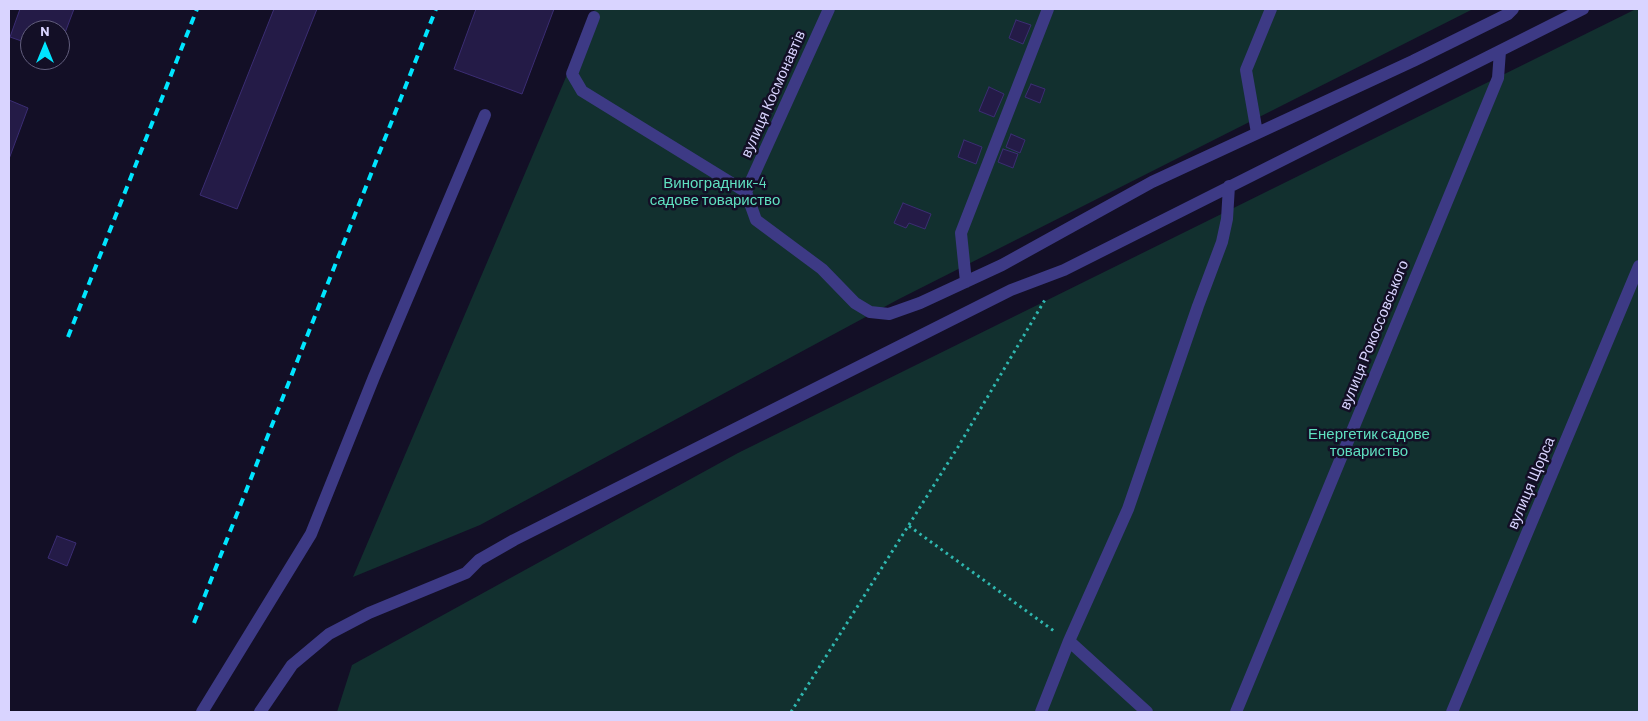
<!DOCTYPE html>
<html>
<head>
<meta charset="utf-8">
<style>
  body { margin:0 }
  #map { position:relative; width:1648px; height:721px; overflow:hidden; background:#130f26; font-family:Barlow,sans-serif }
  canvas { display:block }
  .frame { position:absolute; inset:0; border:10px solid #d9d4ff; pointer-events:none }
  .north { position:absolute; left:20px; top:20px; width:50px; height:50px; box-sizing:border-box; background:#130f26; border:1px solid #625e7d; border-radius:50%; rotate:0deg; font-size:14px; font-weight:700; line-height:20px; text-align:center; color:#d9d4ff }
  .north::after { content:''; display:block; margin:auto; width:18px; height:22px; background:#00e5ff; clip-path:polygon(50% 0,100% 100%,50% 72%,0 100%) }
</style>
</head>
<body>
<div id="map">
<canvas width="1648" height="721"></canvas>
<div class="frame"></div>
<div class="north">N</div>
</div>
<script>
const c = document.querySelector('canvas').getContext('2d');
c.lineJoin = 'round';
function fill(path, color) { c.fillStyle = color; c.fill(path, 'evenodd'); }
const shape = rows => new Path2D(rows.map(r => 'M' + r).join(''));
function trace(path, color, width, dash) { c.strokeStyle = color; c.lineWidth = width; c.lineCap = dash ? 'butt' : 'round'; c.setLineDash(dash || []); c.stroke(path); }
function drawText(font, color, halo, rows, align = 'center') {
  c.font = font + ' Barlow,sans-serif'; c.lineWidth = 5; c.setLineDash([]); c.textBaseline = 'middle'; c.strokeStyle = halo; c.fillStyle = color; for (const [text, x, y, turn = 0] of rows) {
    c.save(); c.translate(x, y); c.rotate((+turn || 0) * Math.PI / 180); c.textAlign = isNaN(turn) ? turn : align; if (halo) c.strokeText(text, 0, 0); c.fillText(text, 0, 0); c.restore();
  }
}
fill(shape([
  [595,9,1473,9,899,299,480,525,353,577],
  [1636,9,1639,9,1639,712,337,712,352,665,738,453]
]), '#12302f');
const building = shape([
  [20,9,74,9,60,46,60,30,30,30,30,44,10,37,20,9],
  [274,9,317,9,237,209,200,195,274,9],
  [476,9,554,9,522,94,454,69,476,9],
  [1016,20,1031,25,1023,44,1009,38,1016,20],
  [1031,84,1045,89,1040,103,1025,97,1031,84],
  [989,87,1004,94,994,117,979,111,989,87],
  [9,100,28,108,9,159,9,100],
  [1011,134,1025,140,1020,153,1006,147,1011,134],
  [964,140,982,147,976,164,958,157,964,140],
  [1003,149,1018,154,1013,168,998,162,1003,149],
  [903,203,931,214,925,229,909,223,906,228,894,223,903,203],
  [57,536,76,543,67,566,48,558,57,536]
]);
fill(building, '#241b47');
trace(building, '#3b2d73', 1);
trace(shape([
  [909,526,1054,631],
  [791,712,958,447,1046,298]
]), '#2fb8b0', 3, [2.5, 4]);
trace(shape([
  [594,17,572,74,582,91,746,192,756,220,822,269,855,303,870,312,889,314,920,303,1002,265,1152,182,1413,61,1508,14,1513,9],
  [1257,133,1246,70,1271,9],
  [746,192,829,9],
  [966,282,961,233,1048,9],
  [1069,641,1147,712],
  [202,712,311,534,374,377,485,115],
  [260,712,292,665,329,634,369,613,466,573,479,560,514,540,1011,290,1064,270,1583,9],
  [1041,712,1069,641,1128,509,1198,306,1222,242,1227,219,1229,186],
  [1236,712,1498,78,1500,51],
  [1452,712,1639,266]
]), '#3d3a85', 12);
trace(shape([
  [68,337,197,9],
  [194,623,436,9]
]), '#00e5ff', 4, [8, 6]);
drawText('15px', '#d9d4ff', '#130f26', [
  ["вулиця Космонавтів",773,94,-66],
  ["вулиця Рокоссовського",1374,335,-68],
  ["вулиця Щорса",1531,483,-67]
]);
drawText('15px', '#5fe0c0', '#130f26', [
  ["Виноградник-4",715,183],
  ["садове товариство",715,200],
  ["Енергетик садове",1369,434],
  ["товариство",1369,451]
]);
</script>
</body>
</html>
